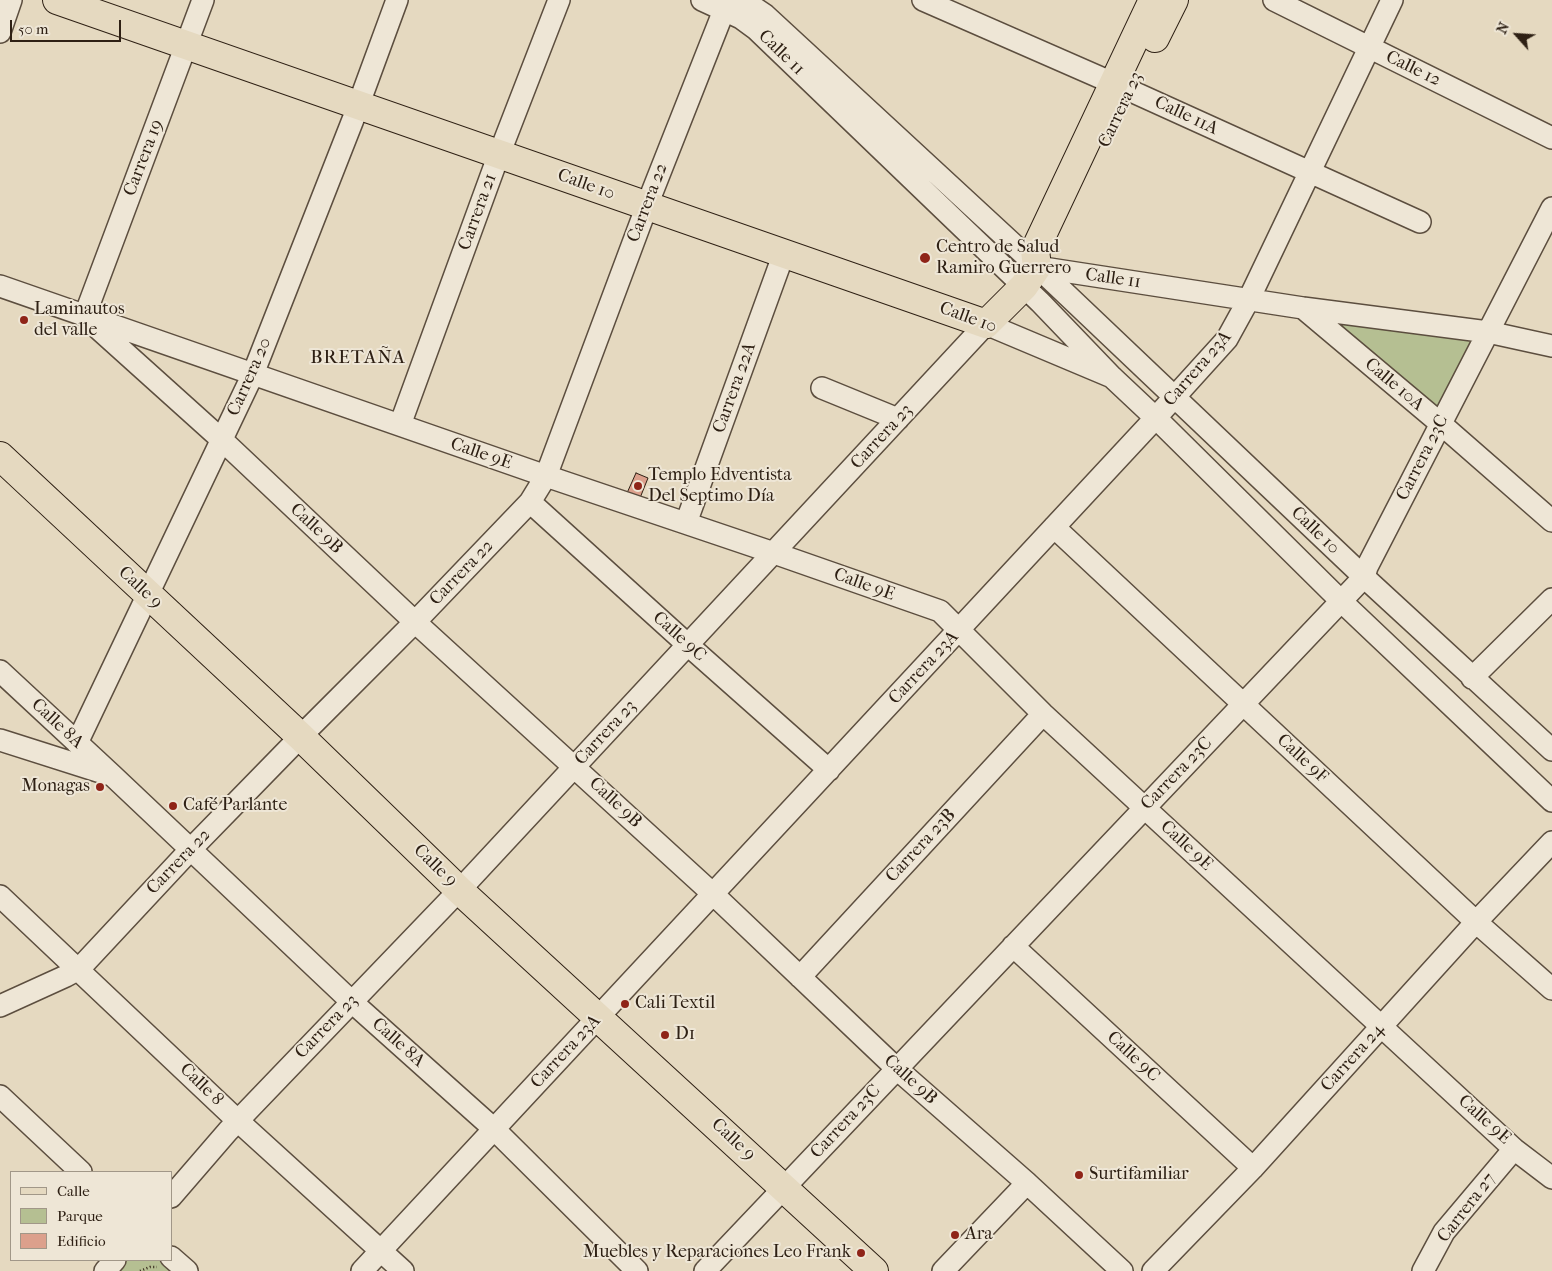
<!DOCTYPE html>
<html>
<head>
<meta charset="utf-8">
<style>
  body { margin:0 }
  #map { position:relative; width:1552px; height:1271px; overflow:hidden; background:#e5d9c0; font-family:"IM FELL French Canon",serif }
  canvas { display:block }
  .legend { position:absolute; left:10px; top:1171px; width:162px; height:90px; box-sizing:border-box; background:#eee6d6; border:1px solid #a19788; margin:0; padding:6px 9px; list-style:none; font-size:15px; color:#2e2014 }
  .legend li { display:flex; align-items:center; gap:10px; height:25px }
  .legend b { width:25px; border:1px solid #a19788 }
  .north { position:absolute; left:1492px; top:10px; width:50px; height:50px; -webkit-text-stroke:4px #eee6d6; paint-order:stroke; rotate:296deg; font-size:14px; font-weight:700; line-height:20px; text-align:center; color:#2e2014 }
  .north::after { content:''; display:block; margin:auto; width:18px; height:22px; background:#2e2014; clip-path:polygon(50% 0,100% 100%,50% 72%,0 100%) }
  .scale { position:absolute; left:10px; top:20px; width:111px; height:22px; box-sizing:border-box; border:2px solid #2e2014; border-top:0; padding-left:6px; font-size:15px; line-height:18px; white-space:nowrap; color:#2e2014; -webkit-text-stroke:4px #eee6d6; paint-order:stroke }
</style>
</head>
<body>
<div id="map">
<canvas width="1552" height="1271"></canvas>
<ul class="legend">
<li><b style="height:6px;background:#e5d9c0"></b>Calle</li>
<li><b style="height:14px;background:#b5bf92"></b>Parque</li>
<li><b style="height:14px;background:#dca08c"></b>Edificio</li>
</ul>
<div class="north">N</div>
<div class="scale">50 m</div>
</div>
<script>
const c = document.querySelector('canvas').getContext('2d');
c.lineJoin = 'round';
function fill(path, color) { c.fillStyle = color; c.fill(path, 'evenodd'); }
const shape = rows => new Path2D(rows.map(r => 'M' + r).join(''));
function trace(path, color, width, dash) { c.strokeStyle = color; c.lineWidth = width; c.lineCap = dash ? 'butt' : 'round'; c.setLineDash(dash || []); c.stroke(path); }
function drawText(font, color, halo, rows, align = 'center') {
  c.font = font + ' "IM FELL French Canon",serif'; c.lineWidth = 4; c.setLineDash([]); c.textBaseline = 'middle'; c.strokeStyle = halo; c.fillStyle = color; for (const [text, x, y, turn = 0] of rows) {
    c.save(); c.translate(x, y); c.rotate((+turn || 0) * Math.PI / 180); c.textAlign = isNaN(turn) ? turn : align; if (halo) c.strokeText(text, 0, 0); c.fillText(text, 0, 0); c.restore();
  }
}
fill(shape([
  [1303,308,1488,332,1441,424],
  [115,1260,171,1260,187,1271,105,1271]
]), '#b5bf92');
const building = shape([
  [636,473,648,478,640,498,627,493,636,473]
]);
fill(building, '#dca08c');
trace(building, '#2e2014', 1);
const minor = shape([
  [702,0,741,18,756,29,1040,302,1112,377,1162,424,1341,601,1552,801],
  [743,0,765,15,1026,256,1364,577,1552,750],
  [923,0,1131,91,1420,222],
  [1274,0,1552,138],
  [0,32,11,0],
  [1037,267,1303,308,1488,332,1552,346],
  [0,286,546,476,774,553,940,611,1043,714,1514,1149,1552,1178],
  [1303,308,1441,424,1552,521],
  [85,315,203,0],
  [92,323,222,440,415,622,713,894,897,1069,1027,1183,1122,1271],
  [822,388,898,419],
  [400,425,495,165,559,0],
  [530,502,688,645,829,770],
  [686,523,784,253],
  [1054,527,1476,922,1552,989],
  [0,671,113,776,352,1002,494,1129,637,1271],
  [1472,678,1552,599],
  [0,740,107,774],
  [77,743,253,374,354,117,397,0],
  [0,896,238,1121,403,1271],
  [1013,946,1253,1168],
  [800,977,1043,714],
  [0,1006,66,976,79,969,191,849,310,727,415,622,530,502,546,476,651,195,728,0],
  [0,1096,81,1172],
  [171,1197,228,1131,469,880,986,324,1112,377],
  [171,1257,187,1271],
  [105,1271,115,1260],
  [362,1271,1150,424,1227,339,1249,299,1392,0],
  [705,1271,1364,577,1367,567,1552,208],
  [943,1271,1027,1183],
  [1153,1271,1253,1168,1476,922,1552,842],
  [1423,1271,1444,1232,1514,1149]
]);
const major = shape([
  [57,0,986,324,1024,286,1037,267,1035,250,1153,0],
  [1155,38,1174,0],
  [0,456,301,737,459,890,874,1271]
]);
trace(minor, '#5c4e3f', 24);
trace(major, '#2e2014', 30);
trace(shape([
  [140,1271,150,1267,157,1267]
]), '#2e2014', 2.5, [1, 2.5]);
trace(minor, '#eee6d6', 21);
trace(major, '#e5d9c0', 28);
for (const [x, y, r, color] of [
  [925,258,6,"#8f2418"],
  [24,320,5,"#8f2418"],
  [638,486,5,"#8f2418"],
  [100,787,5,"#8f2418"],
  [173,806,5,"#8f2418"],
  [625,1004,5,"#8f2418"],
  [665,1035,5,"#8f2418"],
  [1079,1175,5,"#8f2418"],
  [955,1235,5,"#8f2418"],
  [861,1253,5,"#8f2418"]
]) { const dot = new Path2D(); dot.arc(x, y, r, 0, 2 * Math.PI); c.fillStyle = color; c.fill(dot); trace(dot, '#eee6d6', 2); }
drawText('18px', '#2e2014', '#eee6d6', [
  ["Calle 11",781,53,44],
  ["Calle 12",1413,69,26],
  ["Carrera 23",1121,110,-65],
  ["Calle 11A",1186,116,25],
  ["Carrera 19",144,158,-69],
  ["Calle 10",586,185,20],
  ["Carrera 22",648,203,-69],
  ["Carrera 21",478,212,-70],
  ["Calle 11",1113,279,8],
  ["Calle 10",968,318,20],
  ["Carrera 23A",1198,369,-49],
  ["Carrera 20",250,377,-66],
  ["Calle 10A",1394,385,40],
  ["Carrera 22A",735,388,-70],
  ["Carrera 23",882,437,-47],
  ["Calle 9E",481,454,19],
  ["Carrera 23C",1423,458,-63],
  ["Calle 9B",316,529,43],
  ["Calle 10",1315,531,44],
  ["Carrera 22",462,573,-46],
  ["Calle 9E",864,585,20],
  ["Calle 9",140,588,43],
  ["Calle 9C",679,637,42],
  ["Carrera 23A",924,668,-47],
  ["Calle 8A",57,724,43],
  ["Carrera 23",606,733,-47],
  ["Calle 9F",1302,759,43],
  ["Carrera 23C",1177,774,-46],
  ["Calle 9B",615,803,43],
  ["Carrera 23B",921,846,-47],
  ["Calle 9E",1186,846,43],
  ["Carrera 22",179,862,-46],
  ["Calle 9",435,866,44],
  ["Carrera 23",327,1027,-46],
  ["Calle 8A",398,1043,42],
  ["Carrera 23A",566,1052,-47],
  ["Calle 9C",1133,1057,43],
  ["Carrera 24",1353,1058,-48],
  ["Calle 9B",910,1080,42],
  ["Calle 8",201,1085,44],
  ["Calle 9E",1484,1120,42],
  ["Carrera 23C",846,1122,-47],
  ["Calle 9",733,1140,43],
  ["Carrera 27",1467,1208,-52]
]);
drawText('18px', '#2e2014', '#eee6d6', [
  ["Centro de Salud",936,248],
  ["Ramiro Guerrero",936,269],
  ["Laminautos",34,310],
  ["del valle",34,331],
  ["Templo Edventista",648,476],
  ["Del Septimo Día",648,497],
  ["Monagas",90,787,"right"],
  ["Café Parlante",183,806],
  ["Cali Textil",635,1004],
  ["D1",675,1035],
  ["Surtifamiliar",1089,1175],
  ["Ara",965,1235],
  ["Muebles y Reparaciones Leo Frank",851,1253,"right"]
], 'left');
c.letterSpacing = '1px';
drawText('19px', '#2e2014', '#eee6d6', [
  ["BRETAÑA",358,358]
]);
c.letterSpacing = '0px';
</script>
</body>
</html>
